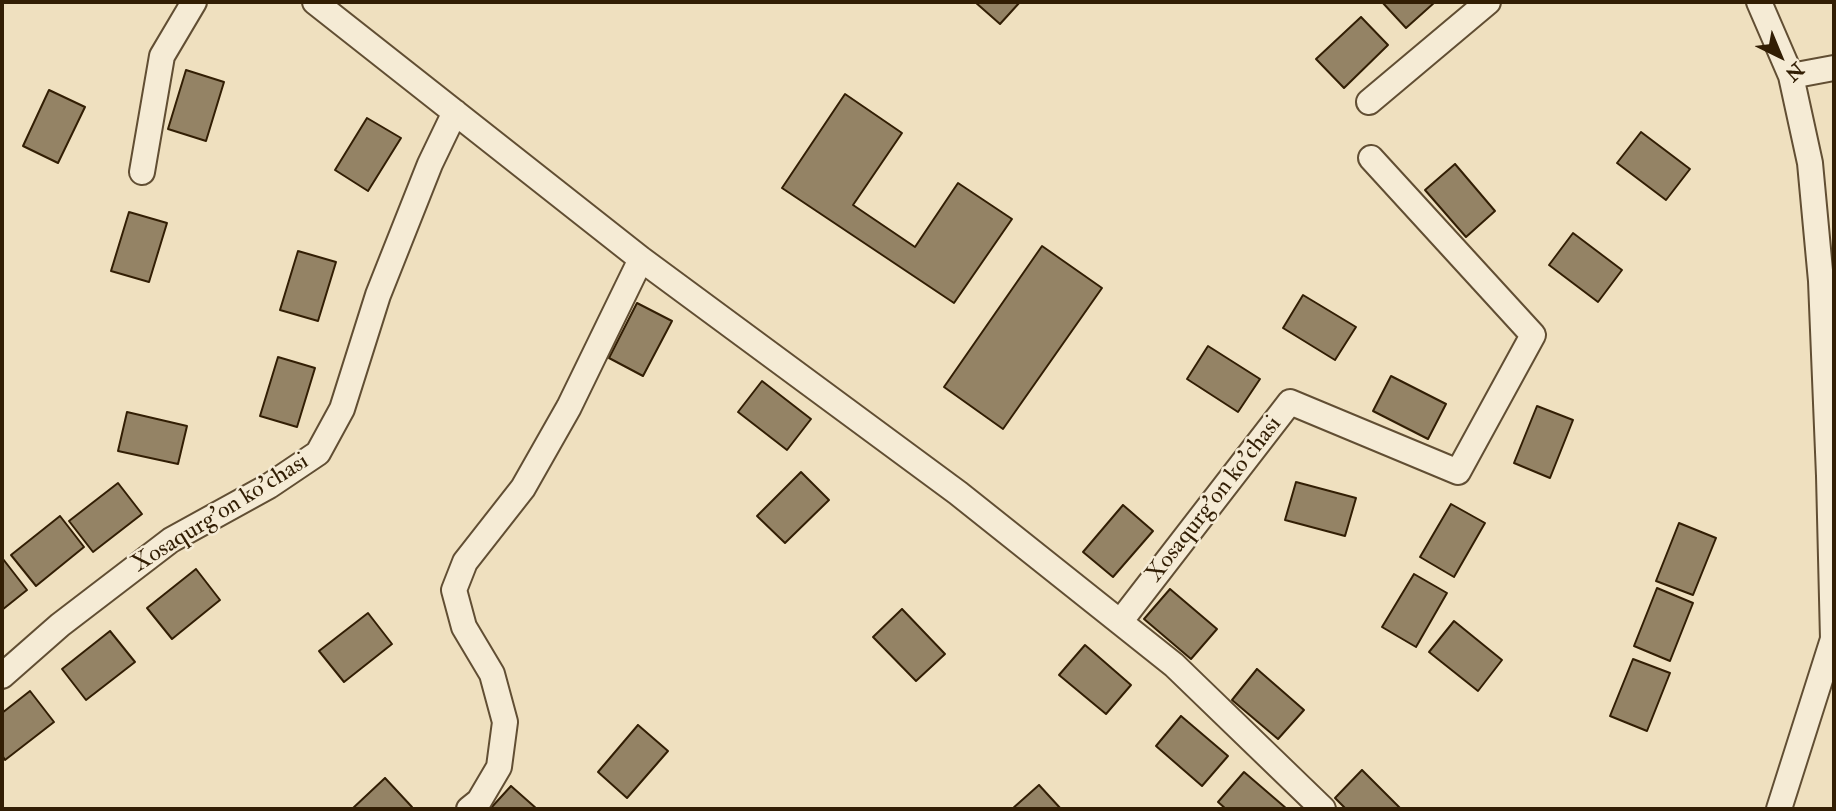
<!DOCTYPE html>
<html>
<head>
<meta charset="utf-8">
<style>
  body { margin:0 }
  #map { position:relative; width:1836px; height:811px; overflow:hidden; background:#efe0bf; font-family:"IM FELL Double Pica",serif }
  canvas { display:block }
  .frame { position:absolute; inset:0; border:4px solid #321e04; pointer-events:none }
  .north { position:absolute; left:1745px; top:21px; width:70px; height:70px; -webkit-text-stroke:5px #f5ebd5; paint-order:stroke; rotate:137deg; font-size:19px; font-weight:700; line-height:28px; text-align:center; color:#321e04 }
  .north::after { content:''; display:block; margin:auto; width:24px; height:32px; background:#321e04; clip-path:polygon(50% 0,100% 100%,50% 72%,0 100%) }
</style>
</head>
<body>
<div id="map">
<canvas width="1836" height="811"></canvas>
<div class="frame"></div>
<div class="north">N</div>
</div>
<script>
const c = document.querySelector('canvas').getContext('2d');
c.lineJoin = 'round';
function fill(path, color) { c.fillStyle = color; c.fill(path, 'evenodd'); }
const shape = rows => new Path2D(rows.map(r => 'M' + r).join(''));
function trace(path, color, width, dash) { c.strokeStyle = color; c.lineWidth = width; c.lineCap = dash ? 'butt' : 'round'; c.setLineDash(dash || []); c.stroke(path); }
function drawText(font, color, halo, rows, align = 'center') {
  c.font = font + ' "IM FELL Double Pica",serif'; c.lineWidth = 5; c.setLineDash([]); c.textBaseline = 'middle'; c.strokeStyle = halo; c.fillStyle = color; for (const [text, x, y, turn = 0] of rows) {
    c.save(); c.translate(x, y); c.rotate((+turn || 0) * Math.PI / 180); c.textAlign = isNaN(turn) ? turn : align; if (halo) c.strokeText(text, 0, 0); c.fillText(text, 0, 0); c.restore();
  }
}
const building = shape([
  [975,2,1020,2,1000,24,975,2],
  [1382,2,1435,2,1406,28,1382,2],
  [1361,17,1388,45,1344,88,1316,59,1361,17],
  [186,70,224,82,206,141,168,129,186,70],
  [49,90,85,107,58,163,23,146,49,90],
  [845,94,902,133,853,205,915,247,958,183,1012,219,954,303,782,188,845,94],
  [367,118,401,138,368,191,335,170,367,118],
  [1641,132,1690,169,1666,200,1617,163,1641,132],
  [1455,164,1495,211,1466,237,1425,190,1455,164],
  [129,212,167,223,149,282,111,271,129,212],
  [1573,233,1622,270,1598,302,1549,265,1573,233],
  [1042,246,1102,288,1003,429,944,387,1042,246],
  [298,251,336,262,318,321,280,310,298,251],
  [1303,295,1356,327,1335,360,1283,328,1303,295],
  [637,303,672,321,643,376,609,358,637,303],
  [1208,346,1260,379,1238,412,1187,379,1208,346],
  [278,357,315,368,297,427,260,416,278,357],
  [1391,376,1446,404,1428,439,1373,411,1391,376],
  [762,381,811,419,787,450,738,412,762,381],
  [1537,406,1573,420,1550,478,1514,463,1537,406],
  [127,412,187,426,178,464,118,451,127,412],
  [801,472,829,500,785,543,757,516,801,472],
  [1296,482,1356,498,1345,536,1285,520,1296,482],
  [118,483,142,514,93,552,69,521,118,483],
  [1451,504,1485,523,1454,577,1420,557,1451,504],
  [1123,505,1153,531,1113,577,1083,552,1123,505],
  [60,516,84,547,36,586,11,555,60,516],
  [1679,523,1716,538,1693,595,1656,581,1679,523],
  [3,559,27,590,2,610,2,560,3,559],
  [196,569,220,600,172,639,147,608,196,569],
  [1414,574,1447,593,1416,647,1382,627,1414,574],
  [1657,588,1693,603,1670,661,1634,646,1657,588],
  [1170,589,1217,629,1191,659,1144,619,1170,589],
  [902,609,945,654,916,681,873,637,902,609],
  [368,613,392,644,344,682,319,651,368,613],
  [1454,621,1502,660,1478,691,1429,652,1454,621],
  [110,631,135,662,86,700,62,669,110,631],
  [1085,645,1131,685,1106,714,1059,675,1085,645],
  [1633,659,1670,673,1647,731,1610,716,1633,659],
  [1257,669,1304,710,1278,739,1232,700,1257,669],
  [30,691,54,722,5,760,2,755,2,713,30,691],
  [1181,716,1228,756,1202,786,1156,746,1181,716],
  [638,725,668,751,627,798,598,772,638,725],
  [1362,770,1401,809,1346,809,1335,798,1362,770],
  [1244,772,1287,809,1226,809,1218,802,1244,772],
  [385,778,412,807,409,809,352,809,385,778],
  [1039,785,1061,809,1012,809,1039,785],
  [511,786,537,809,490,809,511,786]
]);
fill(building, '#948365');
trace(building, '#321e04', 2);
const minor = shape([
  [315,2,641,259,958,493,1174,665,1323,809],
  [1759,2,1791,76,1810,163,1821,281,1829,476,1833,639,1779,809],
  [1791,76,1834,68],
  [1369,102,1488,2],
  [142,172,162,56,194,2],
  [1120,622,1290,402,1458,472,1533,335,1371,158],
  [2,676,60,625,171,540,269,486,318,453,342,409,378,295,430,164,455,112],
  [469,809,479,801,499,767,505,722,492,674,464,627,454,590,465,562,523,488,569,407,641,259]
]);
trace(minor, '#614e33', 28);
trace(minor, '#f5ebd5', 24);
drawText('24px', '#321e04', '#f5ebd5', [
  ["Xosaqurg'on ko'chasi",1215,500,-52],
  ["Xosaqurg'on ko'chasi",221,514,-32]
]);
</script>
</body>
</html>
